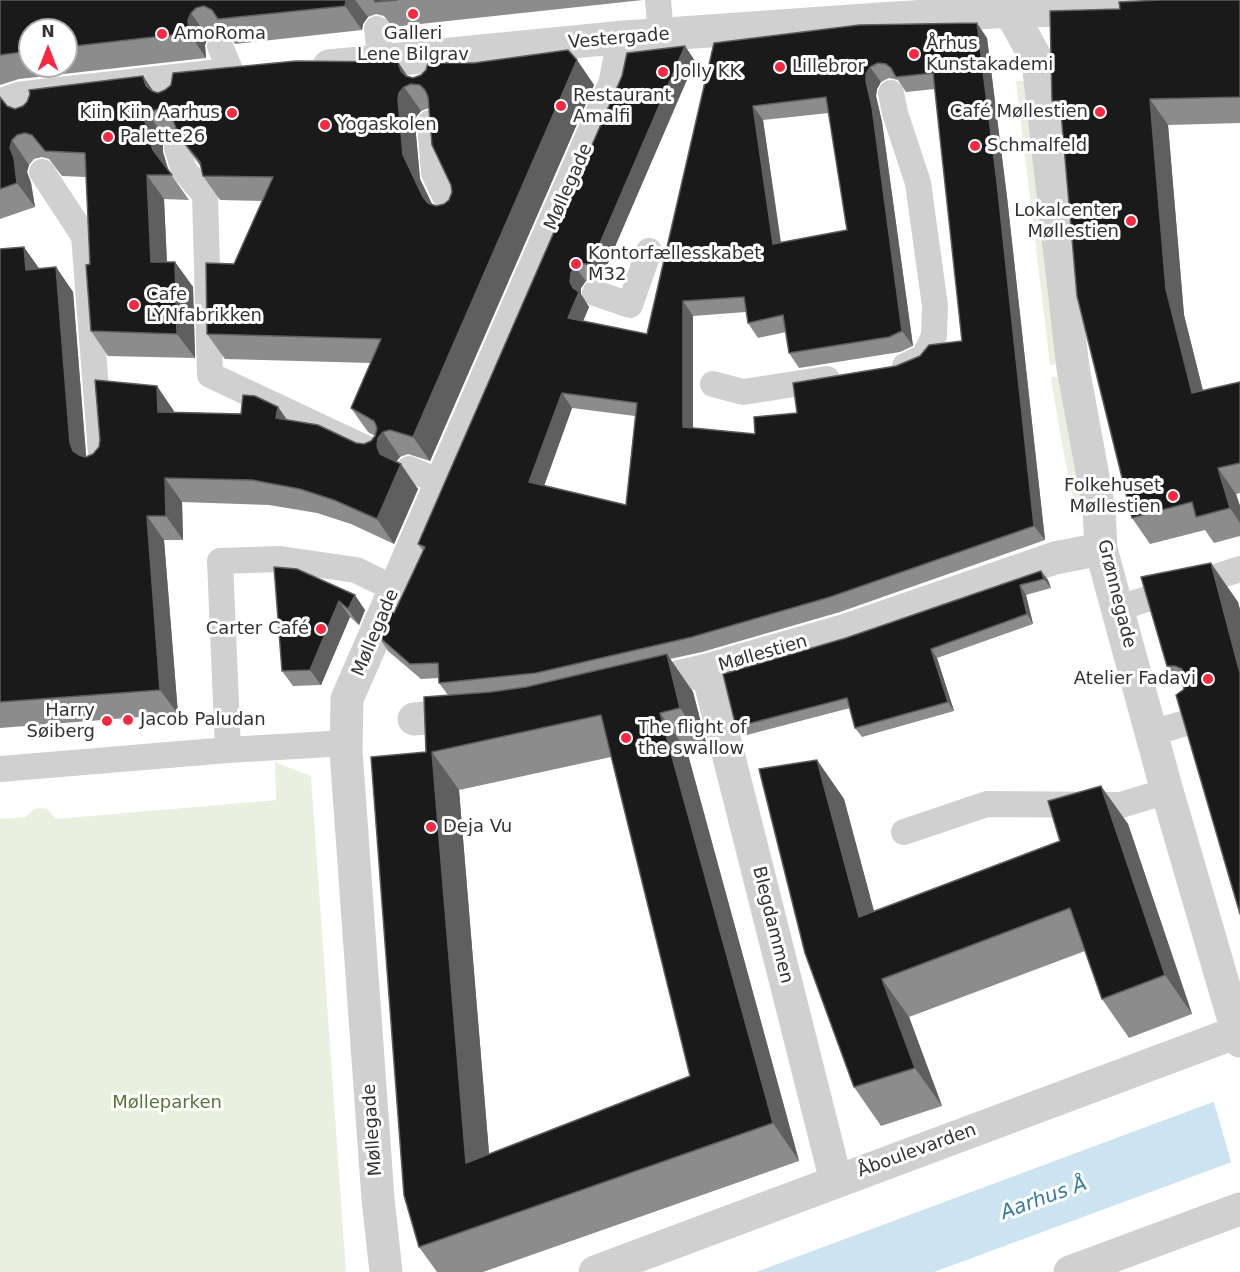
<!DOCTYPE html>
<html>
<head>
<meta charset="utf-8">
<style>
  body { margin:0 }
  #map { position:relative; width:1240px; height:1272px; overflow:hidden; background:#fff; font-family:"DejaVu Sans",sans-serif }
  canvas { display:block }
  .north { position:absolute; left:18px; top:18px; width:60px; height:60px; box-sizing:border-box; background:#fff; border:2px solid #adadad; border-radius:50%; rotate:0deg; font-size:16px; font-weight:700; line-height:24px; text-align:center; color:#333 }
  .north::after { content:''; display:block; margin:auto; width:21px; height:27px; background:#f62842; clip-path:polygon(50% 0,100% 100%,50% 72%,0 100%) }
</style>
</head>
<body>
<div id="map">
<canvas width="1240" height="1272"></canvas>
<div class="north">N</div>
</div>
<script>
const c = document.querySelector('canvas').getContext('2d');
c.lineJoin = 'round';
function fill(path, color) { c.fillStyle = color; c.fill(path, 'evenodd'); }
const shape = rows => new Path2D(rows.map(r => 'M' + r).join(''));
function trace(path, color, width, dash) { c.strokeStyle = color; c.lineWidth = width; c.lineCap = dash ? 'butt' : 'round'; c.setLineDash(dash || []); c.stroke(path); }
function drawText(font, color, halo, rows, align = 'center') {
  c.font = font + ' "DejaVu Sans",sans-serif'; c.lineWidth = 6; c.setLineDash([]); c.textBaseline = 'middle'; c.strokeStyle = halo; c.fillStyle = color; for (const [text, x, y, turn = 0] of rows) {
    c.save(); c.translate(x, y); c.rotate((+turn || 0) * Math.PI / 180); c.textAlign = isNaN(turn) ? turn : align; if (halo) c.strokeText(text, 0, 0); c.fillText(text, 0, 0); c.restore();
  }
}
fill(shape([
  [1016,81,1026,81,1060,364,1050,365],
  [1051,377,1060,377,1085,514,1082,516,1076,513,1075,508,1062,444],
  [275,762,311,776,346,1272,0,1272,0,819,26,817,34,809,40,808,47,809,56,819,276,800]
]), '#eaf0e0');
fill(shape([
  [1240,1092,1240,1159,934,1272,756,1272]
]), '#cce4f1');
fill(shape([
  [1240,1089,1240,1162,1232,1165,1213,1099]
]), '#fff');
trace(shape([
  [658,0,661,35],
  [377,29,381,61],
  [220,46,232,75],
  [891,93,895,113,918,183,935,306,934,336,924,357,905,366],
  [430,123,434,173,454,215],
  [177,148,184,170,205,195,210,375,376,453],
  [42,172,84,236,102,466],
  [595,293,630,305,649,251],
  [713,384,743,392,827,379],
  [409,469,441,482],
  [1119,608,1240,569],
  [1152,733,1199,719],
  [228,750,220,561,280,559,356,570,395,589],
  [0,769,228,750,346,743],
  [904,832,987,804,1121,805,1167,791]
]), '#d0d0d0', 26);
trace(shape([
  [595,1272,1240,1031]
]), '#d0d0d0', 33);
trace(shape([
  [1008,0,1010,11,1038,62,1073,368,1099,509,1101,549,1167,791,1240,1041],
  [329,66,624,37,880,19,1010,11,1159,9,1240,4],
  [0,105,21,98,215,76],
  [707,670,836,1181],
  [638,686,707,670,846,630,1055,558,1101,549],
  [414,719,469,714],
  [386,1272,378,1199,346,751,347,699,615,83,624,37],
  [1070,1272,1240,1209]
]), '#d0d0d0', 33);
fill(shape([
  [0,0,643,0,392,27,384,16,376,14,368,17,363,24,362,30,235,44,228,34,221,31,214,32,208,37,205,45,206,58,19,79,0,85],
  [30,30,66,30,66,66,30,66],
  [1240,0,1240,123,1168,125,1184,315,1203,391,1240,382,1240,493,1236,494,1240,506,1240,536,1214,543,1205,530,1150,544,1132,518,1061,114,1052,101,1120,9],
  [987,38,1007,197,1045,540,840,612,702,652,670,659,693,692,707,746,687,751,799,1161,483,1272,437,1272,419,1247,426,752,448,695,439,683,439,678,421,679,388,651,378,636,394,613,423,551,418,544,685,46,695,61,601,279,592,278,586,281,581,288,581,294,589,307,583,321,647,334,714,43],
  [889,78,898,80,906,92,935,89,962,341,896,366,797,413,755,434,693,428,693,316,746,312,748,323,758,338,786,332,789,353,799,368,900,352,913,346,882,122,876,96,877,89,881,82],
  [829,113,847,230,781,242,763,120],
  [572,408,635,416,626,505,544,486],
  [611,757,690,1076,489,1154,459,790],
  [577,60,594,85,430,461,408,454,400,457,396,462,418,489,394,544,351,524,317,513,269,505,182,502,183,540,164,540,178,714,0,728,0,249,39,269,56,267,73,292,86,456,93,454,174,411,174,412,241,414,278,407,287,420,356,443,364,444,371,441,375,436,368,432,351,408,371,363,225,359,207,334,234,264,263,201,220,200,203,176,201,167,180,138,178,133,172,134,166,138,163,144,163,152,168,170,189,200,164,199,167,262,175,262,193,287,195,358,108,356,91,331,90,264,86,177,62,176,49,159,42,157,34,159,29,165,27,172,31,183,35,207,0,219,0,97,7,106,15,109,23,106,27,102,154,92,158,93,408,76,413,78,474,63],
  [429,108,451,185,452,192,449,200,444,204,436,206,432,204,420,179,415,124,416,117,421,111],
  [297,569,365,610,359,625,350,617,321,685,293,686,282,671],
  [1041,571,1048,580,1051,588,1026,595,1033,624,937,658,954,711,862,737,855,728,850,708,743,736,736,727,846,638],
  [1238,602,1240,610,1240,914,1184,689,1167,666],
  [817,760,844,799,874,912,1060,841,1101,786,1128,824,1192,1014,1129,1038,1102,999,1085,951,909,1017,942,1106,881,1126,854,1087]
]), '#8c8c8c');
fill(shape([
  [346,0,355,0,368,17,363,24,362,30,345,6],
  [191,13,208,37,205,45,206,58,189,33,188,20],
  [977,23,987,38,1007,197,1045,540,1034,526],
  [685,46,695,61,601,279,591,264],
  [577,60,594,85,430,461,413,437],
  [398,62,413,84,401,71],
  [870,67,881,82,877,89,876,96,882,122,913,346,902,331,866,81,866,74],
  [143,76,160,101,163,111,146,86],
  [404,87,421,111,416,117,415,124,420,179,440,221,423,197,403,155,398,99,399,93],
  [1150,99,1168,125,1184,315,1210,419,1192,393,1166,289],
  [753,106,763,120,783,259,773,244],
  [148,114,166,138,163,144,163,152,170,175,153,150,146,128,145,120],
  [12,140,29,165,27,172,31,183,35,207,17,183,10,148],
  [147,175,164,199,168,286,151,262],
  [24,247,41,271,26,270],
  [175,262,193,287,195,358,177,334],
  [56,267,73,292,87,467,73,451,70,443],
  [575,267,586,281,581,288,581,294,589,307,578,333,568,318,573,288,570,282,571,273],
  [683,301,693,316,693,442,683,427],
  [157,386,174,411,175,436,158,412],
  [562,393,572,408,540,497,529,482],
  [278,407,295,431,276,418],
  [383,432,400,457,395,463,401,464,418,489,394,544,377,519,380,454,377,446,378,438],
  [1218,468,1236,494,1240,506,1240,523,1230,508],
  [165,478,182,502,183,540,166,516],
  [147,516,164,540,178,714,160,690],
  [1211,563,1238,602,1240,610,1240,673],
  [1041,571,1048,580,1051,588,1044,579],
  [1020,585,1026,595,1033,624,1027,614],
  [355,595,365,610,359,625,348,609],
  [339,601,350,617,321,685,310,670],
  [931,649,937,658,954,711,948,702],
  [667,654,693,692,707,746,680,708],
  [660,713,687,751,799,1161,773,1123],
  [432,752,459,790,493,1201,466,1163],
  [817,760,844,799,886,956,859,917],
  [1101,786,1128,824,1192,1014,1165,975],
  [882,979,909,1017,942,1106,915,1068]
]), '#5f5f5f');
const building = shape([
  [0,0,346,0,345,6,218,19,212,10,204,6,196,8,191,13,188,20,189,33,66,47,66,30,30,30,30,51,0,55,0,0],
  [374,0,397,0,375,2,374,0],
  [1160,0,1240,0,1240,97,1150,99,1166,289,1192,393,1240,382,1240,463,1218,468,1230,508,1196,517,1192,502,1132,518,1077,296,1060,101,1052,101,1050,11,1120,9,1119,2,1160,0],
  [977,23,997,182,1034,526,830,597,692,637,536,673,439,683,438,663,410,664,378,636,389,611,394,613,425,547,418,544,622,76,627,53,685,46,591,264,581,264,575,267,571,273,570,282,573,288,579,292,568,318,647,334,714,43,859,25,977,23],
  [878,63,886,64,891,68,896,77,933,73,962,341,929,345,920,356,896,366,793,383,797,413,754,417,755,434,683,427,683,301,744,297,748,323,783,315,789,353,889,337,902,331,872,107,866,81,866,74,870,67,878,63],
  [826,97,847,230,773,244,753,106,826,97],
  [562,393,637,403,626,505,529,482,562,393],
  [568,50,577,60,413,437,390,430,383,432,378,438,377,446,380,454,401,464,377,519,334,500,300,489,252,480,165,478,166,516,147,516,160,690,0,702,0,249,24,247,26,270,56,267,70,443,73,451,79,455,86,457,93,454,99,447,100,440,95,380,157,386,158,412,241,414,243,395,255,396,278,407,276,418,318,425,356,443,364,444,371,441,375,436,377,428,374,421,351,408,381,339,207,334,206,263,234,264,273,177,203,176,200,162,180,138,170,113,163,109,155,110,148,114,145,120,146,128,153,150,172,175,147,175,151,262,175,262,177,334,91,331,86,265,90,264,85,153,45,151,32,135,25,133,17,135,12,140,10,148,14,158,17,183,0,189,0,97,7,106,15,109,23,106,27,102,30,94,29,90,143,76,146,86,152,91,158,93,165,90,171,85,173,73,296,61,398,62,401,71,406,76,413,78,421,75,426,70,428,63,474,63,568,50],
  [411,84,420,85,425,90,428,97,432,145,451,185,452,192,449,200,444,204,436,206,428,203,423,197,403,155,398,99,399,93,404,87,411,84],
  [1211,563,1240,673,1240,914,1176,695,1183,690,1186,684,1186,677,1182,669,1175,666,1167,666,1141,577,1211,563],
  [274,567,297,569,355,595,348,609,339,601,310,670,282,671,274,567],
  [1041,571,1044,579,1020,585,1027,614,931,649,948,702,855,728,847,698,736,727,723,674,846,638,1041,571],
  [667,654,680,708,660,713,773,1123,419,1247,404,1195,371,757,426,752,424,697,491,692,526,687,667,654],
  [601,715,690,1076,466,1163,432,752,601,715],
  [817,760,859,917,1060,841,1048,801,1101,786,1165,975,1102,999,1070,908,882,979,915,1068,854,1087,805,953,759,769,817,760]
]);
fill(building, '#1a1a1a');
trace(building, '#5f5f5f', 1.5);
for (const [x, y, r, color] of [
  [413,14,6,"#f62842"],
  [162,34,6,"#f62842"],
  [914,54,6,"#f62842"],
  [780,67,6,"#f62842"],
  [663,72,6,"#f62842"],
  [561,106,6,"#f62842"],
  [1100,112,6,"#f62842"],
  [232,113,6,"#f62842"],
  [325,125,6,"#f62842"],
  [108,137,6,"#f62842"],
  [975,146,6,"#f62842"],
  [1131,221,6,"#f62842"],
  [576,264,6,"#f62842"],
  [134,305,6,"#f62842"],
  [1173,496,6,"#f62842"],
  [321,629,6,"#f62842"],
  [1208,679,6,"#f62842"],
  [128,720,6,"#f62842"],
  [107,721,6,"#f62842"],
  [626,738,6,"#f62842"],
  [431,827,6,"#f62842"]
]) { const dot = new Path2D(); dot.arc(x, y, r, 0, 2 * Math.PI); c.fillStyle = color; c.fill(dot); trace(dot, '#fff', 2); }
drawText('18px', '#333', '#fff', [
  ["AmoRoma",174,34],
  ["Galleri",413,34,"center"],
  ["Lene Bilgrav",413,55,"center"],
  ["Århus",926,44],
  ["Kunstakademi",926,65],
  ["Lillebror",792,67],
  ["Jolly KK",675,72],
  ["Restaurant",573,96],
  ["Amalfi",573,117],
  ["Café Møllestien",1088,112,"right"],
  ["Kiin Kiin Aarhus",220,113,"right"],
  ["Yogaskolen",337,125],
  ["Palette26",120,137],
  ["Schmalfeld",987,146],
  ["Lokalcenter",1119,211,"right"],
  ["Møllestien",1119,232,"right"],
  ["Kontorfællesskabet",588,254],
  ["M32",588,275],
  ["Cafe",146,295],
  ["LYNfabrikken",146,316],
  ["Folkehuset",1161,486,"right"],
  ["Møllestien",1161,507,"right"],
  ["Carter Café",309,629,"right"],
  ["Atelier Fadavi",1196,679,"right"],
  ["Harry",95,711,"right"],
  ["Søiberg",95,732,"right"],
  ["Jacob Paludan",140,720],
  ["The flight of",638,728],
  ["the swallow",638,749],
  ["Deja Vu",443,827]
], 'left');
drawText('18px', '#333', '#fff', [
  ["Vestergade",619,39,-5],
  ["Møllegade",569,187,-66],
  ["Grønnegade",1116,594,76],
  ["Møllegade",376,633,-67],
  ["Møllestien",763,654,-16],
  ["Blegdammen",772,925,76],
  ["Møllegade",373,1130,-94],
  ["Åboulevarden",917,1151,-20]
]);
drawText('18px', '#58743a', '#fff', [
  ["Mølleparken",167,1103]
]);
drawText('italic 20px', '#367c9f', '#fff', [
  ["Aarhus Å",1044,1199,-20]
]);
</script>
</body>
</html>
